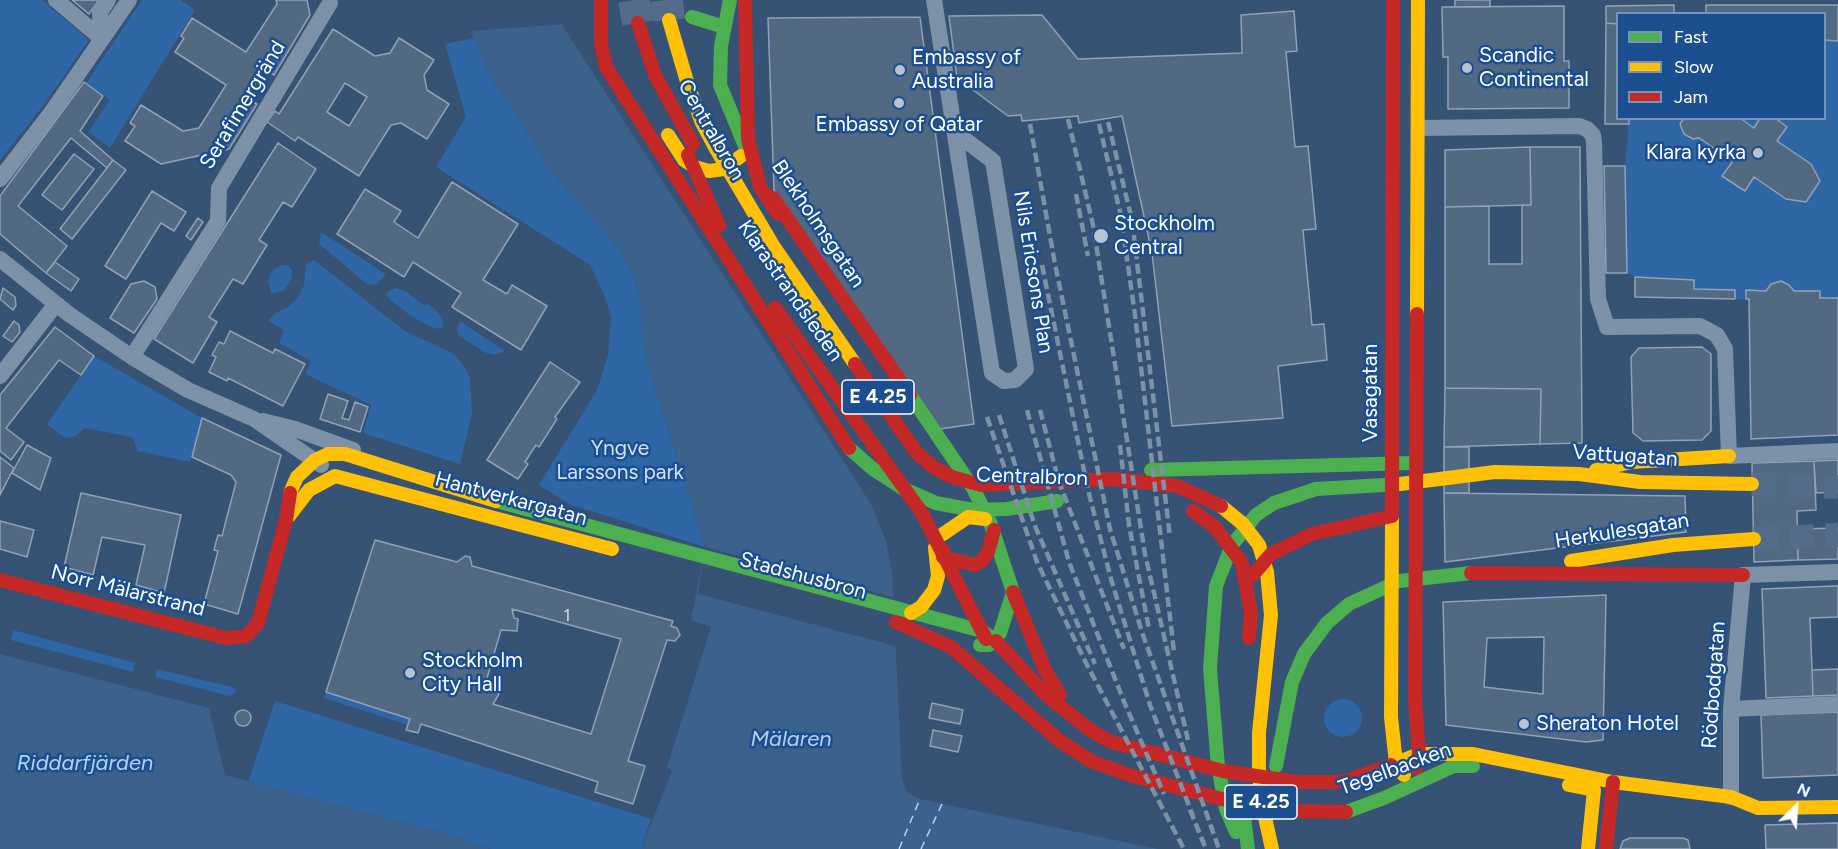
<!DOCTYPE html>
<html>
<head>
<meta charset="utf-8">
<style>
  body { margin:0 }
  #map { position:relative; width:1838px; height:849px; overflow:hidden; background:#365274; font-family:Figtree,sans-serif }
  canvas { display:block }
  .legend { position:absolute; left:1616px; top:12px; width:210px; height:108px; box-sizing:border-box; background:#1b4f8f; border:2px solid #7695bc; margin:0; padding:8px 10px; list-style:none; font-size:18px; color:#fff }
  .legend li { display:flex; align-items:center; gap:12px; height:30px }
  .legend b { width:30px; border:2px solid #7695bc }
  .north { position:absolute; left:1766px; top:777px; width:60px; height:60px; -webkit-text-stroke:4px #1b4f8f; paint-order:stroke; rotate:25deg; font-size:16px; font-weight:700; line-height:24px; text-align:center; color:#fff }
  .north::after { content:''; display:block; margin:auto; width:21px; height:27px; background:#fff; clip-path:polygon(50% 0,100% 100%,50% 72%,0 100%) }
</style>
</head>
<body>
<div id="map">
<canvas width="1838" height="849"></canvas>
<ul class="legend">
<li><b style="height:8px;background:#4caf50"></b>Fast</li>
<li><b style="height:8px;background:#ffc107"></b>Slow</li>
<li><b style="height:8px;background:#c62828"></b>Jam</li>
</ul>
<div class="north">N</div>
</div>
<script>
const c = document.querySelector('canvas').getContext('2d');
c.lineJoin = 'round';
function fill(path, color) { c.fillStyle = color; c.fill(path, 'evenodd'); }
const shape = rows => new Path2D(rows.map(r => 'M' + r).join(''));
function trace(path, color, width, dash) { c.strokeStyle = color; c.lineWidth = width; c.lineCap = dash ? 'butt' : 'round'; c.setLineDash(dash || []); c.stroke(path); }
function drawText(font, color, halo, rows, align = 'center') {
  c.font = font + ' Figtree,sans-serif'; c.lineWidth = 5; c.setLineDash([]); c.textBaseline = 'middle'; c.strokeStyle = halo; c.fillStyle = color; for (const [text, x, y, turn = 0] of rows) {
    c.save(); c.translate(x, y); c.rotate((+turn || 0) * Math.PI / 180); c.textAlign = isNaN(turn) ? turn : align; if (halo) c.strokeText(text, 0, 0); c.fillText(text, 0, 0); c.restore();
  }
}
fill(shape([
  [0,0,42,0,89,40,43,106,0,160],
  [142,0,181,0,195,10,110,148,88,132,110,100,86,83],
  [475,38,492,81,513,109,550,170,605,231,622,253,633,275,641,302,642,339,646,359,705,547,569,504,539,485,597,390,608,355,611,318,604,294,590,265,436,167,466,117,445,44],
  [1825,40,1838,41,1838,298,1820,298,1820,291,1794,291,1789,285,1781,281,1771,284,1766,291,1746,290,1746,299,1735,299,1735,290,1694,289,1694,280,1635,277,1627,273,1625,166,1629,119,1824,118],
  [321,232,386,274,376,285,367,284,319,244],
  [314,260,405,331,454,354,464,366,470,378,472,414,460,464,363,433,371,405,305,374,311,361,279,343,284,330,268,321,275,313,287,308,298,297,304,285,306,263],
  [282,265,288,265,292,270,291,280,284,291,271,294,268,280,273,270],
  [395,288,405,291,425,306,427,304,435,309,442,318,443,327,435,329,412,317,389,299,386,293],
  [460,321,505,351,495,355,486,353,459,336,457,329],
  [94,356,202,418,190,462,138,451,132,437,85,428,74,437,65,438,47,424],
  [13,630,135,663,133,672,11,640],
  [157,669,236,688,235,693,230,696,155,677],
  [326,692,410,719,408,725,324,698],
  '1324 718a19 19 0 1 1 38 0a19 19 0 1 1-38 0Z',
  [275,701,651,819,641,849,491,849,468,843,464,838,248,782]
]), '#2f66a5');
fill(shape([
  [457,0,553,0,564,28,871,504,886,541,892,571,902,779,908,793,920,799,1158,849,641,849,672,771,667,767,711,627,691,620,705,547,646,359,642,339,641,302,633,275,622,253,605,231,550,170,513,109,492,81],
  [0,654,209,708,225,775,464,838,468,843,491,849,0,849]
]), '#3b618d');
fill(shape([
  [454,0,556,0,565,24,469,31],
  [705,547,893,597,896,646,698,594]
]), '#365274');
trace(shape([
  [899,849,920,799],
  [921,849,942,804]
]), '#b5d3f5', 1.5, [8, 6]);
const building = shape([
  [72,0,99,0,89,14,72,0],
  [276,0,307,0,310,15,274,75,264,69,247,98,257,104,229,149,161,164,125,141,135,126,130,123,141,105,183,131,199,128,226,85,175,52,184,38,181,36,192,18,246,52,277,4,276,0],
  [1455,0,1490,0,1490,7,1455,7,1455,0],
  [1674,5,1674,14,1618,14,1618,24,1606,23,1606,6,1674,5],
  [1706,5,1838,5,1838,41,1824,40,1824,14,1706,14,1706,5],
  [1564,6,1564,61,1569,61,1569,108,1448,109,1448,57,1443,57,1442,7,1564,6],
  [1294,11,1297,51,1286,52,1295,147,1308,146,1316,229,1303,230,1312,325,1324,324,1327,360,1278,366,1283,418,1172,426,1152,253,1122,116,1079,123,1078,116,1022,121,1021,115,1008,116,957,78,949,16,1042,15,1078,59,1242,53,1241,15,1294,11],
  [920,17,974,424,940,429,774,190,768,18,920,17],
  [1606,23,1618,24,1618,118,1629,118,1629,124,1605,124,1606,23],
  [333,29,375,56,390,53,399,38,434,60,424,75,427,90,449,104,427,139,401,123,391,125,359,176,298,137,295,141,267,122,275,111,279,114,333,29],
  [345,83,367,97,349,126,327,112,345,83],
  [84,82,103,96,80,131,113,160,107,168,71,138,18,206,67,246,46,273,0,234,0,196,84,82],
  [1684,118,1740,118,1754,128,1760,118,1775,118,1787,127,1777,141,1811,164,1820,181,1806,202,1786,199,1754,177,1745,191,1722,176,1733,161,1699,138,1693,139,1684,134,1680,124,1684,118],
  [278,143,316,169,292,207,283,202,259,240,267,245,243,284,233,279,209,317,217,322,193,363,154,339,278,143],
  [1530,147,1531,205,1445,207,1445,150,1530,147],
  [1530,147,1580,147,1582,443,1540,444,1541,389,1445,388,1445,207,1489,206,1489,264,1522,264,1522,205,1531,205,1530,147],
  [74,154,94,169,62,210,42,195,74,154],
  [113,160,126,170,72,239,60,229,113,160],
  [1604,166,1625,166,1627,273,1606,273,1604,166],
  [452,182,518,224,483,280,507,294,512,285,547,306,521,350,452,307,461,293,413,262,404,277,337,234,365,189,401,211,394,222,418,238,452,182],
  [152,191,186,212,174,231,161,223,126,279,105,266,152,191],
  [198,218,203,222,191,240,186,236,198,218],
  [55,262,79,279,71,291,46,273,55,262],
  [1635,277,1694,280,1694,289,1735,290,1735,299,1635,297,1635,277],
  [144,281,155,287,157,299,134,333,110,318,131,284,144,281],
  [1781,281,1789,285,1794,291,1820,291,1820,298,1838,298,1838,435,1751,439,1749,299,1746,299,1746,290,1766,291,1771,284,1781,281],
  [3,288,15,297,16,305,13,310,0,299,3,288],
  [14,321,19,325,20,332,12,342,3,336,14,321],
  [55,327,94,356,81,375,59,360,6,428,24,442,11,460,0,451,0,395,55,327],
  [230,331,273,353,275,349,305,364,283,406,228,378,227,381,209,372,216,357,212,355,219,342,224,344,230,331],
  [1702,347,1711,354,1711,431,1702,440,1643,441,1633,433,1631,357,1639,348,1702,347],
  [550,362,580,382,555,417,557,419,539,447,536,445,525,462,528,464,518,479,487,460,550,362],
  [1445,388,1541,389,1540,444,1444,447,1445,388],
  [328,394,348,401,342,418,349,420,355,402,368,407,360,432,320,419,328,394],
  [202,418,281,455,238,614,204,604,218,551,214,550,216,542,218,535,222,536,236,482,231,475,192,457,202,418],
  [27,445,51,458,40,490,12,473,27,445],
  [1444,447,1469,447,1469,493,1444,493,1444,447],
  [0,457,14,468,0,495,0,457],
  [1838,460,1838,492,1816,493,1814,461,1838,460],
  [1814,461,1816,510,1797,511,1798,560,1754,562,1752,463,1814,461],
  [81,493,181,515,164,593,136,585,145,545,102,537,93,575,64,567,81,493],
  [1444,493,1685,496,1686,532,1445,562,1444,493],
  [0,521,34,530,27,557,0,549,0,521],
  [1838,528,1838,559,1798,560,1797,529,1838,528],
  [375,540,457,562,465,556,470,557,472,566,673,621,671,626,677,628,680,635,675,641,667,640,628,761,645,766,633,804,595,792,598,782,421,724,418,733,406,730,410,719,326,692,375,540],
  [512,609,621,639,591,734,493,704,499,694,485,685,501,630,517,631,518,619,514,618,512,609],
  [1835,586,1838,586,1838,617,1810,618,1813,696,1766,698,1762,589,1835,586],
  [1606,595,1603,740,1586,742,1446,725,1443,602,1606,595],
  [1544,637,1543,694,1484,687,1487,638,1544,637],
  [1838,669,1838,695,1813,696,1812,670,1838,669],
  [932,703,963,710,960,724,929,718,932,703],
  '235 718a8 8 0 1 1 16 0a8 8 0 1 1-16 0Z',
  [1838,712,1838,775,1763,778,1761,715,1838,712],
  [933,730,962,736,958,752,930,746,933,730],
  [1838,823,1838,849,1766,849,1765,825,1838,823],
  [1630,838,1683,838,1688,840,1690,849,1620,849,1623,841,1630,838]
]);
fill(building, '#526984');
trace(building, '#92a2b6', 1.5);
trace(shape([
  [1752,484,1838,487],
  [1754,539,1838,535]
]), '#546c89', 24, [24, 12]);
trace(shape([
  [634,0,638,23],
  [667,0,669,20]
]), '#546c89', 32, [32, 16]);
trace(shape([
  [56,0,101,38],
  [934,0,992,373,1004,381,1015,380,1026,369,993,161,956,133],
  [101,38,100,12,108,0],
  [1419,128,1579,126,1587,129,1593,135,1594,142,1598,299,1607,327,1700,326,1717,335,1725,349,1729,456,1838,451],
  [0,179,51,113,129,0],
  [0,259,70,315,132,357,188,390,254,419,321,465],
  [132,357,218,221,219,188,330,3],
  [0,376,56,304],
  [263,421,295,429,353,450],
  [1731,709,1838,704],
  [1731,797,1731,709,1743,575,1838,572]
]), '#7d92a8', 16);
trace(shape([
  [730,0,721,46,720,85,745,146],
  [692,17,724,27],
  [910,395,973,488,990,522,1013,592,1000,633,989,645,980,645],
  [849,448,873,469,904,489,936,503,973,510,1007,509,1057,501],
  [1151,470,1413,463],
  [496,501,982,631,996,641],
  [1276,766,1292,682,1304,654,1327,623,1349,604,1399,581,1471,573],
  [1242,801,1248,849],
  [1346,812,1384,798,1454,766,1473,766],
  [1236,832,1226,809,1218,766,1210,669,1216,586,1232,545,1256,515,1274,503,1316,489,1400,484]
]), '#4caf50', 14);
trace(shape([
  [669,20,688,85,702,123,716,149,774,247,855,364],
  [668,135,684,160,695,167,709,171,724,169,741,156],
  [1417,314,1418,0],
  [1596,470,1632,462,1729,456],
  [1495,472,1579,474,1640,482,1752,484],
  [1400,484,1495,472],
  [290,493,297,477,315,460,328,454,345,454,496,501],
  [1221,506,1243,524,1259,545,1267,572,1271,615,1259,733,1259,769,1261,799,1272,849],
  [1392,515,1391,717,1396,763,1404,775],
  [289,516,309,490,335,476,612,549],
  [943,534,968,517,985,519],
  [1571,561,1673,545,1754,539],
  [911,613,921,607,934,590,938,576,935,548],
  [1391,765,1419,754,1473,754,1613,782,1731,797,1758,808,1838,807],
  [1569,785,1594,790,1588,849]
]), '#ffc107', 14);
trace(shape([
  [601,0,601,44,606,67,849,448],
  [745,0,748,139,760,187,778,214],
  [638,23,655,75,693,144],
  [688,155,719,225],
  [773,198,910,395],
  [775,308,922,513,986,639],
  [855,364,916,452,933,467,952,477,981,485,1113,479,1177,486,1221,506],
  [1193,511,1215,527,1242,563,1251,614,1249,638],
  [1392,515,1393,0],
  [943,550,943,557,975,565,983,560,988,552,994,530],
  [1471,573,1743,575],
  [1251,577,1271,554,1312,534,1392,516],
  [0,580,226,638,246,636,258,623,286,520,290,493],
  [1013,592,1045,670,1060,695],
  [896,622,951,647,1060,741,1091,761,1129,775,1222,799,1293,811,1346,812],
  [996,641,1045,694,1090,730,1111,742,1223,771,1297,782,1342,782,1391,765],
  [1416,768,1419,754,1415,701,1417,314],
  [1606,849,1613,782]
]), '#c62828', 14);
trace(shape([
  [1068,119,1093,225,1145,554,1188,740],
  [1108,122,1132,220,1170,537],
  [1030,124,1055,264,1110,529,1142,632,1219,849],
  [1099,124,1121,216,1135,315,1174,652],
  [1076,194,1088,256],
  [1042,265,1088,490,1111,579,1150,705,1193,816],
  [1027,410,1069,562,1125,704,1164,794],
  [1040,410,1059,482,1124,649],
  [999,415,1035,526,1095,664],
  [987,417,1037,562,1085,661,1184,849],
  [1120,445,1129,525,1149,629],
  [1190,810,1206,849]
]), '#7e92a7', 4.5, [10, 4.5]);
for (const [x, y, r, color] of [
  [1467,68,6,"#b9c2ce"],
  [900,70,6,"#b9c2ce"],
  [899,103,6,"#b9c2ce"],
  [1758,153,6,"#b9c2ce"],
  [1101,236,8,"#b9c2ce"],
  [410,673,6,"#b9c2ce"],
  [1524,724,6,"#b9c2ce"]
]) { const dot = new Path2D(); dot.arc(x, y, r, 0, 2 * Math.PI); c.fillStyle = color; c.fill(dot); trace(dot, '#1b4f8f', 2); }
drawText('18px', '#d4dae0', null, [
  ["1",567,616]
]);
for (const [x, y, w] of [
  [878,397,72],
  [1261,802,72]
]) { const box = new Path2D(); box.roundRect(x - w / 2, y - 17, w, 34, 4.5); c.fillStyle = '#1b4f8f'; c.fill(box); trace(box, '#fff', 1.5); }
drawText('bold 20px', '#fff', null, [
  ["E 4.25",878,397],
  ["E 4.25",1261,802]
]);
drawText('21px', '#fff', '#1b4f8f', [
  ["Scandic",1479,56],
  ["Continental",1479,80],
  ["Embassy of",912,58],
  ["Australia",912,82],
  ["Embassy of Qatar",899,125,"center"],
  ["Klara kyrka",1746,153,"right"],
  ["Stockholm",1114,224],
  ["Central",1114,248],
  ["Stockholm",422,661],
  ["City Hall",422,685],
  ["Sheraton Hotel",1536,724]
], 'left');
drawText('21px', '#fff', '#1b4f8f', [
  ["Serafimergränd",243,105,-59],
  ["Centralbron",711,130,60],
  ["Blekholmsgatan",818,224,56],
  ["Nils Ericsons Plan",1033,272,81],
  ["Klarastrandsleden",790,291,55],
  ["Vasagatan",1371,393,-90],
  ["Vattugatan",1625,456,4],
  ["Centralbron",1032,477,2],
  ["Hantverkargatan",511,499,15],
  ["Herkulesgatan",1622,531,-9],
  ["Stadshusbron",803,576,15],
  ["Norr Mälarstrand",128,591,14],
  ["Rödbodgatan",1714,685,-86],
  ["Tegelbacken",1395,769,-20]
]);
drawText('21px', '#cfe3fa', '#1b4f8f', [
  ["Yngve",620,449],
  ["Larssons park",620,473]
]);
drawText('italic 22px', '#b5d3f5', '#1b4f8f', [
  ["Mälaren",791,740],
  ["Riddarfjärden",85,764]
]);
</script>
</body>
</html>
